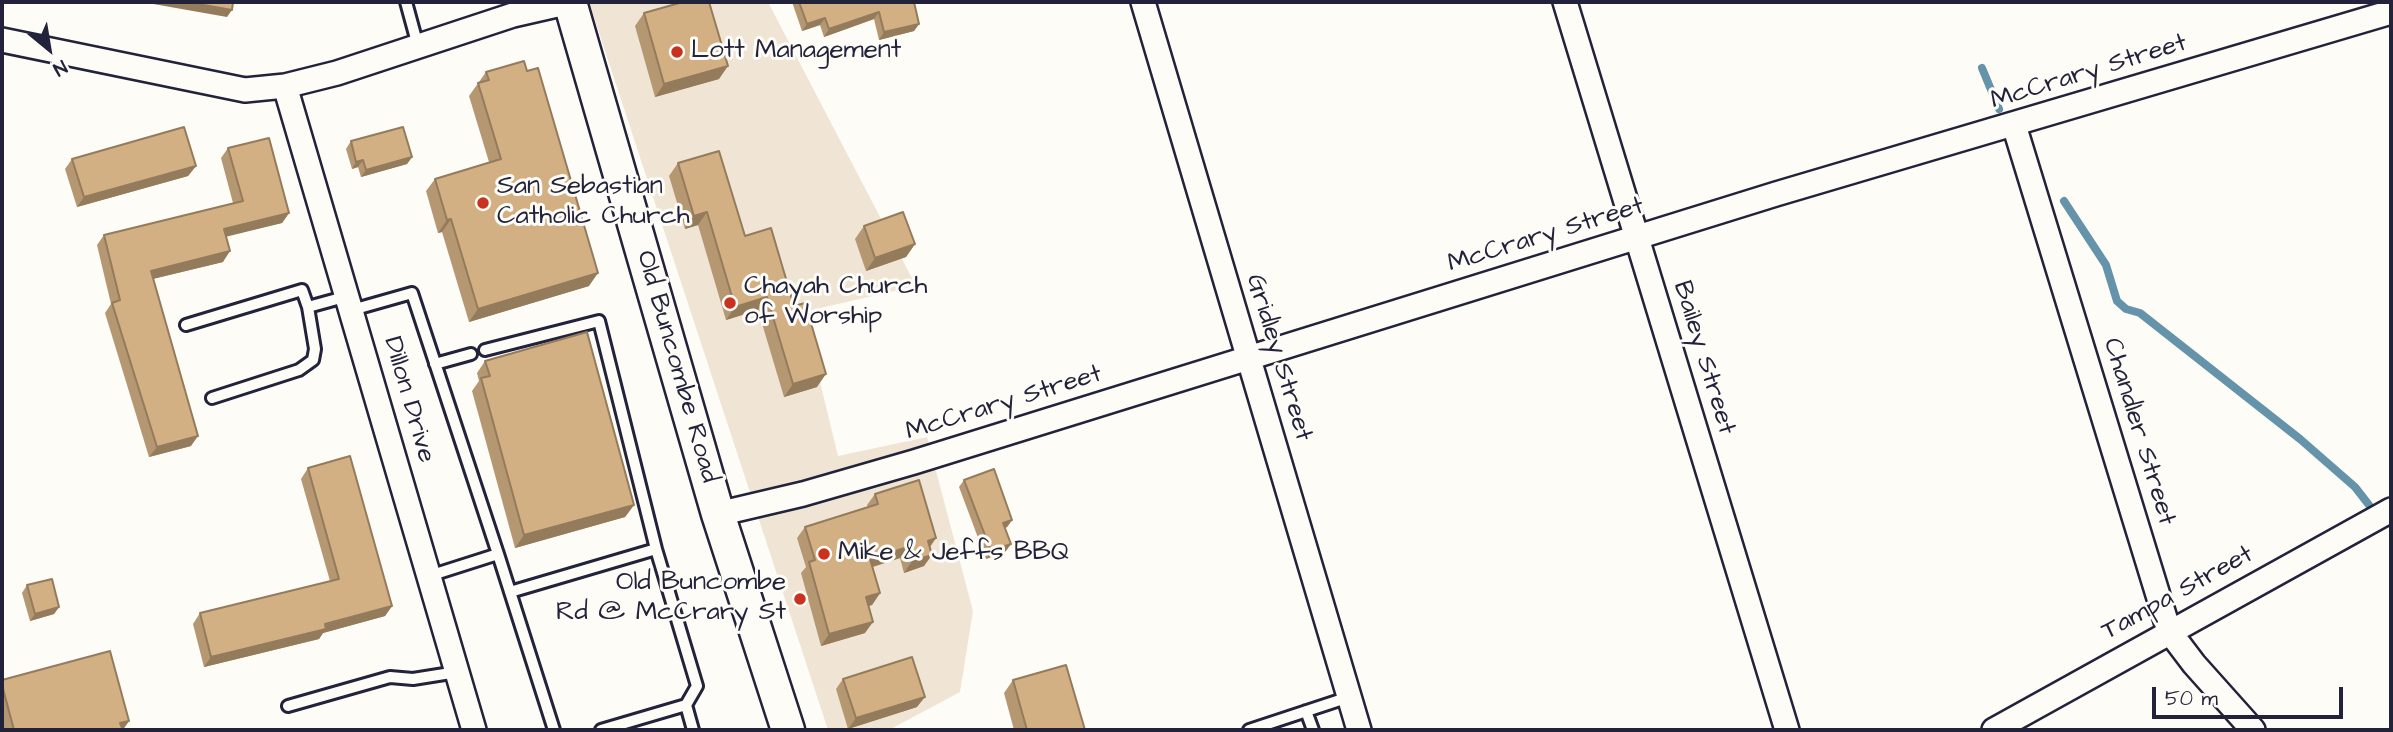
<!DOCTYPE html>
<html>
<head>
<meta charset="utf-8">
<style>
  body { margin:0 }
  #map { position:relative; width:2393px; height:732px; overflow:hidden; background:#fdfcf7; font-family:"Architects Daughter",sans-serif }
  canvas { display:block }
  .frame { position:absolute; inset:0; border:4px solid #22223b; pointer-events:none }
  .north { position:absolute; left:14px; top:14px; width:70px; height:70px; -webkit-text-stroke:5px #fdfcf7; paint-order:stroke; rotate:150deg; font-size:19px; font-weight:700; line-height:28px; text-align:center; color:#22223b }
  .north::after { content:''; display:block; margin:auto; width:24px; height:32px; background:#22223b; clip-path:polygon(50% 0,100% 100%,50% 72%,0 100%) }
  .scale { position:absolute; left:2152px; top:687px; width:191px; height:32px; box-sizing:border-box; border:4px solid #22223b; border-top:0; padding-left:9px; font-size:21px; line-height:24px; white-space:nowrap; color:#22223b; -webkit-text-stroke:5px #fdfcf7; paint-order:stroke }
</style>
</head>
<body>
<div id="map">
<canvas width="2393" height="732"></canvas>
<div class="frame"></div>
<div class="north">N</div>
<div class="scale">50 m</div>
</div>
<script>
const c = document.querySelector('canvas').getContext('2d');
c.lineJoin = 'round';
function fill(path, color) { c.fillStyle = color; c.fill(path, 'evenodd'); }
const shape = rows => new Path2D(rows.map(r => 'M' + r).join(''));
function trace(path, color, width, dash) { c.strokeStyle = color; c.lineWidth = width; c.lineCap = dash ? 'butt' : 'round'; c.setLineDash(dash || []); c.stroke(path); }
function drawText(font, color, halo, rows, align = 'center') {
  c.font = font + ' "Architects Daughter",sans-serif'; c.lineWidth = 6; c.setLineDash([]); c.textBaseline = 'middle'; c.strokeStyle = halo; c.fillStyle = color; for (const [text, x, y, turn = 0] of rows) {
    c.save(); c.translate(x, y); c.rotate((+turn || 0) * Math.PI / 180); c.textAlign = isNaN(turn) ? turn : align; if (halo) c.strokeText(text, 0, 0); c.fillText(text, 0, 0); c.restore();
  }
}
fill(shape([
  [589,2,768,2,916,286,803,312,838,456,927,437,973,611,960,692,889,730,828,730]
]), '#f0e5d4');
trace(shape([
  [1982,68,1999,109],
  [2064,201,2106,265,2117,301,2126,309,2140,313,2300,439,2355,487,2369,505]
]), '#6593a9', 8);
const lane = shape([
  [406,2,418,46],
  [352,310,412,293,498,554,429,576],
  [186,325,302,290,308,307,348,296],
  [485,350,599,321,656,549,697,686,686,705],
  [435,364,471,354],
  [212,398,299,370,313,360,315,349,308,307],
  [498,554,554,730],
  [510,592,656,549],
  [288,706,390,677,413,679,457,672],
  [1306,711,1313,730],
  [601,730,686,705,693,730],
  [1249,730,1349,697]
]);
const street = shape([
  [1143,2,1359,730],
  [1565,2,1787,730],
  [2,40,245,90,285,86,337,73,513,15,570,2],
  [285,86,474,730],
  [2014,125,2169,631,2194,664,2253,730],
  [718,514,803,494,914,462,1776,194,2391,12],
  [1994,730,2391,510]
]);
const secondary = shape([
  [570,2,718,514,788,730]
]);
trace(lane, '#22223b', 16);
trace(street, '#22223b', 28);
trace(secondary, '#22223b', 37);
trace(lane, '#fdfcf7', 10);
trace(street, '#fdfcf7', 23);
trace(secondary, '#fdfcf7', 32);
fill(shape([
  [792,2,914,2,919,24,914,31,879,40,874,19,824,37,820,25,802,31],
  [644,13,719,79,655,97,635,26],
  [486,72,589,286,469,322,442,232,438,233,426,191,435,179,489,162,469,96],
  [351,141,412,157,407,164,361,177,358,167,352,169,346,149],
  [228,148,289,213,282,223,226,236,223,262,153,279,191,446,149,457,105,313,111,304,97,245,104,235,233,203,221,158],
  [72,159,196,166,188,176,77,207,65,169],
  [678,163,745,236,817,387,784,397,758,310,726,320,698,225,685,229,669,176],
  [864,226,915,244,906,257,866,271,855,239],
  [485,361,634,505,625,517,515,548,472,391,479,381,477,373],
  [308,468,392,606,385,616,323,633,319,639,204,667,193,624,200,613,330,581,301,479],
  [964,480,1012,520,1007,527,1005,528,1006,551,986,559,959,487],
  [875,494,930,548,924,566,904,573,900,558,873,567,880,593,872,605,869,606,865,633,821,646,801,573,806,567,797,538,805,527,868,507,867,505],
  [27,585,59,607,54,614,30,621,22,593],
  [843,679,917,707,848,729,836,689],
  [2,680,129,721,123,730,4,730,2,722],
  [1013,680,1085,730,1014,730,1004,693]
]), '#b59772');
fill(shape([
  [142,2,187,2,232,10,227,17],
  [879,12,874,19,824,37,829,29],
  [825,18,820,25,802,31,807,24],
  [919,24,914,31,879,40,884,32],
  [728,66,719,79,655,97,664,84],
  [412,157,407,164,361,177,366,170],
  [363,160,358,167,352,169,356,162],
  [196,166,188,176,77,207,84,197],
  [707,212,698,225,685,229,694,216],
  [289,213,282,223,217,239,224,229],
  [451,219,442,232,438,233,447,220],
  [915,244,906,257,866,271,875,258],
  [230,251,223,262,144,281,151,271],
  [598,273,589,286,469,322,478,309],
  [767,297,758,310,726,320,735,307],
  [826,374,817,387,784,397,793,384],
  [198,436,191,446,149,457,157,447],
  [634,505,625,517,515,548,524,535],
  [1012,520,1007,527,998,530,1003,523],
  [936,538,928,550,928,541],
  [1011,544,1006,551,986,559,991,551],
  [908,547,900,558,862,570,870,559],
  [932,555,924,566,904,573,912,561],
  [880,593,872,605,858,609,866,597],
  [392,606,385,616,323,633,319,639,204,667,211,657],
  [59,607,54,614,30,621,35,614],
  [873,622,865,633,821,646,829,634],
  [925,697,917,707,848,729,856,718],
  [129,721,122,730,120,723]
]), '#937b5c');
const building = shape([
  [187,2,233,2,232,10,187,2],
  [683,2,709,2,728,66,664,84,644,13,683,2],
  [799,2,914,2,919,24,884,32,879,12,829,29,825,18,807,24,799,2],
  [524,61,527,71,538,68,598,273,478,309,451,219,447,220,435,179,501,159,478,83,489,80,486,72,524,61],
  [184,127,196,166,84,197,72,159,184,127],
  [403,127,412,157,366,170,363,160,356,162,351,141,403,127],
  [269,138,289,213,224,229,230,251,151,271,198,436,157,447,112,303,120,300,104,235,243,201,228,148,269,138],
  [719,151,745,236,771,228,794,306,805,303,826,374,793,384,767,297,735,307,707,212,694,216,678,163,719,151],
  [903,212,915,244,875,258,864,226,903,212],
  [587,332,634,505,524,535,481,378,490,376,485,361,587,332],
  [350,456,392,606,325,624,326,629,211,657,200,613,339,579,308,468,350,456],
  [994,469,1012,520,1003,523,1011,544,991,551,964,480,994,469],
  [919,480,936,538,928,541,932,555,912,561,908,547,870,559,880,593,866,597,873,622,829,634,809,562,815,560,805,527,878,504,875,494,919,480],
  [52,579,59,607,35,614,27,585,52,579],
  [110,651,129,721,120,723,123,730,14,730,2,685,2,680,110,651],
  [912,657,925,697,856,718,843,679,912,657],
  [1066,665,1085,730,1027,730,1013,680,1066,665]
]);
fill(building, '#d2b084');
trace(building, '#937b5c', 2);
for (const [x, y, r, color] of [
  [677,52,7,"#c8321e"],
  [483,203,7,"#c8321e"],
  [730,303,7,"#c8321e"],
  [824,554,7,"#c8321e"],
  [800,599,7,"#c8321e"]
]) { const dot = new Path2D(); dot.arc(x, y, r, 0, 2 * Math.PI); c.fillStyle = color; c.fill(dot); trace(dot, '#fdfcf7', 2.5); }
drawText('26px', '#22223b', '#fdfcf7', [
  ["Lott Management",691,52],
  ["San Sebastian",497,188],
  ["Catholic Church",497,218],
  ["Chayah Church",744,288],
  ["of Worship",744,318],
  ["Mike & Jeffs BBQ",838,554],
  ["Old Buncombe",786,584,"right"],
  ["Rd @ McCrary St",786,614,"right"]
], 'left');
drawText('26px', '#22223b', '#fdfcf7', [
  ["McCrary Street",2089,73,-17],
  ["McCrary Street",1546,236,-17],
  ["Gridley Street",1278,358,73],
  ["Bailey Street",1703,358,73],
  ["Old Buncombe Road",676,367,74],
  ["Dillon Drive",408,400,74],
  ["McCrary Street",1004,404,-17],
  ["Chandler Street",2138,432,73],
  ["Tampa Street",2178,594,-29]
]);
</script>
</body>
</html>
